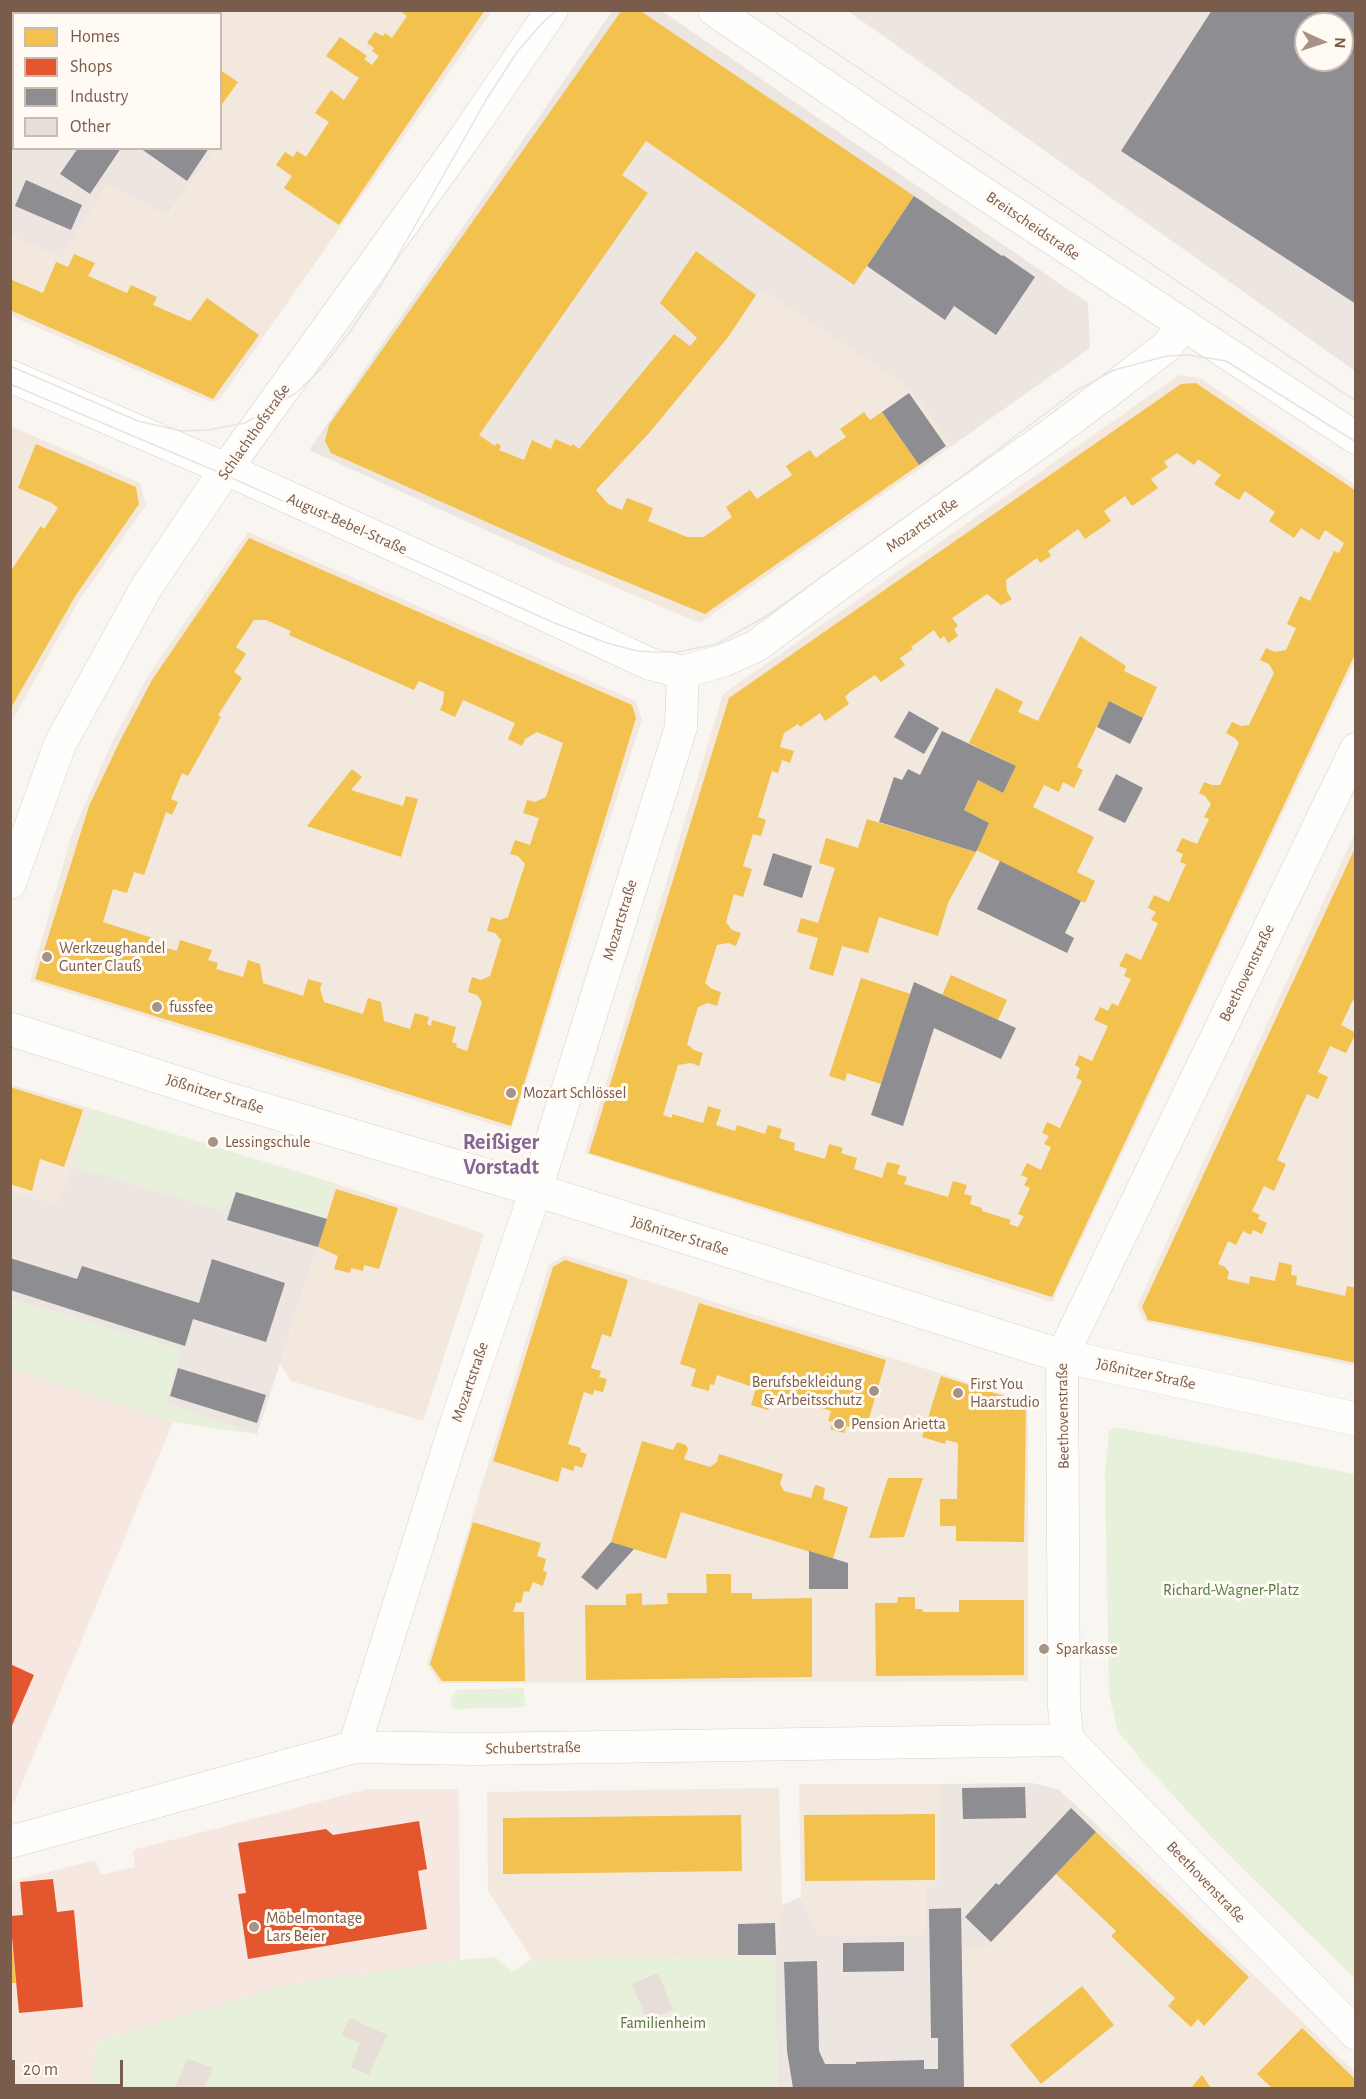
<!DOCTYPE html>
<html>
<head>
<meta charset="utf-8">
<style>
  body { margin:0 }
  #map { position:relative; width:1366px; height:2099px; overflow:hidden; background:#f9f5f0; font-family:"Alegreya Sans",sans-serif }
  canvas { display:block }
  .frame { position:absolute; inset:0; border:12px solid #7a5c4d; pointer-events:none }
  .legend { position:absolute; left:12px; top:12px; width:210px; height:138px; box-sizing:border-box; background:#fffaf3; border:2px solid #cabbb1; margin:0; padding:8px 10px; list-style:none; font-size:18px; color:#7a5c4d }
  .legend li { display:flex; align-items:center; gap:12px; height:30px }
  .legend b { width:30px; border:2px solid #cabbb1 }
  .north { position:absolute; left:1294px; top:12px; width:60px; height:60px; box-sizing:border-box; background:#fffaf3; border:2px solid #cabbb1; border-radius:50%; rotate:93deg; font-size:16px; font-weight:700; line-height:24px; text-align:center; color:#7a5c4d }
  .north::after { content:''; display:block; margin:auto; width:21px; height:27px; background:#a69286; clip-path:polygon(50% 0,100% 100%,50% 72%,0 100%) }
  .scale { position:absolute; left:12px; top:2060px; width:111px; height:27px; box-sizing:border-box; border:3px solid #7a5c4d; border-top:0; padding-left:8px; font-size:18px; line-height:21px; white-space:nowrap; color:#7a5c4d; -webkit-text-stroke:4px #fffaf3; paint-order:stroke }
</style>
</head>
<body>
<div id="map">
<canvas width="1366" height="2099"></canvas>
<div class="frame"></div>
<ul class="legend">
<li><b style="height:16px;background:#f2c14e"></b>Homes</li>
<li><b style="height:16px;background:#e4572e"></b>Shops</li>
<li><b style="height:16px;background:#8d8d92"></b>Industry</li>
<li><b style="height:16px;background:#e6ded7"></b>Other</li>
</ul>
<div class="north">N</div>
<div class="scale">20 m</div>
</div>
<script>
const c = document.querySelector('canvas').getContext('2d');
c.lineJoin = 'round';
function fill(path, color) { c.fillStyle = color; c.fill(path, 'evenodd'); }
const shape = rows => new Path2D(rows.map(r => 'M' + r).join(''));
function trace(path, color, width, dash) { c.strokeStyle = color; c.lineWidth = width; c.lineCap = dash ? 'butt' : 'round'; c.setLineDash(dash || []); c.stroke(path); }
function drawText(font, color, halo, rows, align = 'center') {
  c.font = font + ' "Alegreya Sans",sans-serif'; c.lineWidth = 6; c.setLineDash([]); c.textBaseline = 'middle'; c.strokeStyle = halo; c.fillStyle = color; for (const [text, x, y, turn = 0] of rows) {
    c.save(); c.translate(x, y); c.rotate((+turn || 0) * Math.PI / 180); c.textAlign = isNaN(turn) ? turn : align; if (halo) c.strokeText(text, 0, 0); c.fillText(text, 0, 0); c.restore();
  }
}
fill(shape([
  [205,11,492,11,219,400,211,402,11,316,10,237,62,258,107,185,169,216,216,149,220,148,220,14,203,13],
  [761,290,910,389,952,446,700,623,563,565,568,558,596,490,650,432,729,336],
  [1179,375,1200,378,1355,485,1355,661,1052,1302,585,1153,723,694],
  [11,426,140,483,146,505,80,599,11,723],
  [248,532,636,701,642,719,511,1130,30,981,72,834,113,740,149,674],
  [1355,833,1355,1366,1145,1322,1137,1306],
  [10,1084,89,1108,72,1166,57,1204,11,1192],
  [334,1183,484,1234,423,1421,291,1381,280,1364,318,1247,327,1219,322,1218],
  [565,1255,1028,1401,1028,1681,440,1683,427,1665,549,1265],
  [799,1784,940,1784,940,1882,926,1889,925,1937,819,1935,801,1897],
  [779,1788,782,1905,775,1958,532,1959,488,1891,487,1792],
  [1099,1827,1355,2072,1355,2088,964,2088,962,1947,987,1948],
  [10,1928,19,2013,24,2088,11,2088]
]), '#f2e8de');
fill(shape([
  [11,1368,173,1422,14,1802,11,1804],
  [368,1789,459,1789,460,1960,287,1985,97,2041,91,2088,24,2088,11,1928,10,1882,95,1860,101,1875,135,1867,133,1850]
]), '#f6e8e1');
fill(shape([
  [10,11,205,11,203,14,14,14,14,148,216,149,168,216,107,185,62,258,11,237],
  [612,11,662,11,1088,303,1090,348,952,446,910,389,761,290,729,336,650,432,596,490,568,558,563,565,309,450],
  [848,11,1355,11,1355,371],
  [1306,24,1342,24,1342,60,1306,60],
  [72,1166,223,1210,236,1192,327,1219,257,1434,165,1403,181,1350,11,1299,10,1192,57,1204],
  [1032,1783,1058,1789,1099,1827,987,1948,962,1947,964,2088,777,2088,775,1958,782,1905,801,1897,819,1935,925,1936,926,1889,940,1882,940,1784]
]), '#ede5e0');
fill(shape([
  [89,1108,334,1183,322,1218,236,1192,223,1210,72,1166],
  [11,1299,181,1350,165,1403,257,1434,173,1422,11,1368],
  [1116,1427,1355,1474,1355,1979,1215,1841,1141,1760,1118,1731,1109,1694,1105,1472,1109,1431],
  [524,1688,525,1707,452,1709,451,1698,457,1690],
  [495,1957,512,1972,532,1959,775,1958,777,2088,91,2088,97,2041,287,1985,460,1960]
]), '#e7f0db');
fill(shape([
  [399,10,485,10,339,225,284,188,292,176,276,165,285,152,293,157,297,151,306,157,329,122,315,113,331,90,344,100,359,78,326,56,340,37,367,56,364,59,372,65,379,56,372,51,374,48,367,43,375,32,383,36,385,33,392,38,407,16],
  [622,10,639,10,914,196,854,285,646,141,622,175,648,193,479,435,495,446,497,443,501,446,499,450,524,460,532,440,551,449,555,439,571,446,573,444,579,449,674,334,690,346,697,338,660,303,696,251,756,295,729,336,650,432,596,490,608,504,622,510,627,498,653,508,648,521,687,537,704,537,732,517,726,507,750,490,757,499,774,487,792,475,786,466,810,450,816,458,828,449,846,437,840,429,864,412,870,420,882,412,919,465,705,614,568,558,331,453,325,441,329,425],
  [220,70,238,82,220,107],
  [74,254,95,263,88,276,127,293,131,285,157,297,153,305,190,321,207,298,259,335,213,399,10,310,10,284,12,280,43,293,56,262,68,267],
  [1196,383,1356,491,1356,652,1052,1297,589,1153,729,698,1181,384],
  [1177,453,1194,465,1198,459,1221,475,1214,484,1239,500,1245,491,1275,512,1269,521,1294,538,1301,528,1319,540,1325,530,1344,543,1339,553,1334,551,1310,601,1300,596,1287,624,1296,628,1286,650,1275,652,1266,648,1260,660,1269,664,1274,673,1249,725,1241,726,1232,722,1226,733,1235,738,1239,743,1220,785,1212,785,1204,782,1199,793,1205,796,1211,804,1204,817,1209,819,1197,844,1182,838,1176,851,1183,854,1180,862,1186,864,1169,902,1154,895,1148,908,1156,912,1151,920,1158,923,1141,960,1126,953,1119,966,1127,969,1124,976,1131,979,1118,1006,1112,1003,1108,1011,1100,1007,1094,1020,1108,1026,1092,1061,1079,1055,1075,1065,1080,1068,1076,1078,1082,1081,1060,1128,1047,1122,1042,1133,1049,1136,1044,1144,1051,1147,1041,1170,1027,1163,1021,1175,1028,1178,1024,1185,1030,1188,1018,1214,1024,1216,1018,1227,1009,1224,1011,1220,982,1211,982,1208,970,1204,972,1196,964,1194,967,1185,953,1181,948,1197,904,1184,907,1177,897,1174,900,1165,887,1162,882,1178,854,1169,857,1158,841,1153,843,1148,829,1144,825,1159,794,1150,795,1143,779,1138,782,1129,768,1125,765,1134,737,1125,735,1131,716,1125,721,1110,708,1106,703,1123,672,1114,672,1118,663,1115,678,1065,691,1063,699,1066,703,1053,694,1050,687,1044,698,1007,708,1003,717,1006,721,992,712,989,705,983,717,945,728,943,736,946,741,933,732,930,726,922,734,894,743,897,752,869,743,866,753,834,761,836,766,820,758,817,772,771,778,773,782,760,790,763,794,751,780,747,784,733,798,724,800,727,820,713,825,721,849,704,845,697,850,692,875,675,881,682,905,665,900,658,913,649,911,647,934,630,940,639,944,636,948,643,958,636,954,629,958,626,952,618,987,594,1001,605,1012,599,1007,592,1006,580,1037,558,1040,563,1051,556,1048,551,1078,529,1085,539,1111,521,1104,511,1125,496,1132,506,1158,488,1151,479,1168,467,1164,462],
  [36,444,136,487,139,504,76,595,12,706,10,705,10,572,41,526,44,529,58,508,52,503,18,488],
  [249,538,632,705,636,718,511,1126,35,979,89,806,120,741,152,680],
  [254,620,266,620,291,631,289,635,414,690,419,681,444,692,443,703,440,710,455,717,463,700,515,723,508,739,522,746,525,739,537,732,563,743,546,797,535,802,527,800,523,813,539,818,530,845,515,840,510,854,518,856,525,864,508,917,500,920,491,917,487,931,495,933,501,940,490,976,481,980,472,977,468,992,477,995,482,1002,467,1051,456,1047,457,1044,452,1042,456,1027,432,1020,431,1026,427,1024,429,1017,415,1013,410,1029,384,1021,381,1002,368,998,363,1014,324,1002,320,989,322,983,308,979,303,996,263,983,260,964,248,960,243,977,216,969,218,963,208,960,212,950,180,940,177,951,154,944,156,939,103,922,113,889,127,893,134,872,144,875,166,812,172,815,178,802,171,799,182,773,188,776,221,717,218,715,242,678,234,672,246,654,236,647],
  [1080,636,1126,666,1124,671,1157,687,1143,718,1109,701,1077,767,1083,770,1074,788,1063,782,1059,792,1044,785,1033,807,1094,837,1077,872,1095,881,1085,903,976,850,989,823,964,810,978,780,1003,793,1016,766,969,743,996,688,1023,702,1018,712,1038,721],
  [352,769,362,777,351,790,403,806,406,796,418,799,401,857,307,826],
  [867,819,976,852,948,903,938,936,879,917,868,953,842,946,833,976,809,969,818,938,797,932,801,918,818,923,835,868,819,863,826,838,858,848],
  [1356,846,1356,1002,1353,1000,1341,1025,1356,1033,1346,1053,1330,1046,1318,1072,1328,1077,1318,1099,1307,1094,1277,1160,1286,1164,1274,1191,1264,1186,1252,1211,1260,1215,1258,1219,1267,1223,1262,1234,1253,1230,1251,1235,1243,1231,1236,1245,1228,1241,1218,1264,1225,1267,1229,1272,1227,1279,1249,1284,1250,1276,1275,1281,1279,1262,1292,1265,1291,1275,1297,1276,1296,1285,1345,1296,1347,1286,1356,1288,1356,1363,1148,1320,1142,1307],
  [951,975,1007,1000,998,1020,942,995],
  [861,978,911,994,881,1084,847,1073,845,1081,829,1076],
  [10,1087,83,1110,64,1167,40,1159,32,1191,10,1184],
  [336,1189,398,1208,379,1269,364,1265,363,1271,351,1268,350,1273,334,1269,338,1256,318,1247],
  [565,1260,628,1280,611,1337,602,1334,591,1368,601,1371,599,1377,607,1379,603,1392,594,1390,593,1395,584,1392,568,1444,581,1448,580,1452,587,1454,582,1468,575,1465,573,1471,562,1467,558,1482,493,1461,553,1267],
  [699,1303,886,1360,868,1422,854,1418,851,1428,847,1426,844,1433,830,1429,833,1422,828,1421,831,1411,778,1394,775,1405,770,1403,768,1410,751,1405,756,1388,717,1375,714,1385,710,1384,709,1391,691,1386,696,1369,680,1364],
  [941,1376,1026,1403,1024,1542,956,1541,956,1526,940,1526,940,1499,957,1499,958,1443,946,1440,945,1444,922,1437],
  [642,1441,673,1450,677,1442,686,1445,688,1449,684,1459,710,1467,717,1462,719,1454,783,1474,780,1484,784,1491,811,1498,814,1487,816,1485,825,1488,823,1499,848,1507,833,1559,681,1512,666,1559,611,1542],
  [888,1478,923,1478,904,1537,869,1538],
  [473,1522,541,1543,537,1556,546,1559,543,1571,547,1572,543,1586,533,1582,529,1592,524,1591,521,1603,516,1602,513,1612,524,1612,525,1681,442,1681,430,1664],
  [706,1574,731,1574,731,1593,752,1593,752,1599,812,1598,812,1677,586,1680,585,1605,626,1605,626,1594,642,1593,642,1605,668,1604,667,1593,707,1593],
  [898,1597,915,1597,915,1609,922,1609,923,1612,959,1612,959,1600,1024,1600,1024,1675,876,1676,875,1603,897,1603],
  [935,1814,935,1880,805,1881,804,1815],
  [741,1815,742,1871,503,1874,503,1818],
  [1096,1832,1249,1977,1204,2026,1198,2019,1191,2027,1168,2006,1175,1998,1111,1936,1116,1931,1056,1874],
  [10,1945,12,1945,16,1983,10,1983],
  [1082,1986,1114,2025,1041,2084,1010,2045],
  [1302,2028,1356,2080,1356,2088,1272,2088,1257,2074],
  [1202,2075,1211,2088,1191,2088]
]), '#f2c14e');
fill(shape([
  [10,1664,34,1675,10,1730],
  [419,1821,427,1869,418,1871,427,1929,248,1959,238,1894,246,1893,238,1843,326,1829,333,1835],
  [53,1879,57,1912,74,1910,83,2007,19,2013,10,1916,23,1915,20,1882]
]), '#e4572e');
fill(shape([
  [10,10,42,10,40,14,14,14,14,16,10,14],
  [111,10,205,10,203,14,109,14],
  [1212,10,1356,10,1356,304,1121,151],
  [1306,24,1342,24,1342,60,1306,60],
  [10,52,14,53,14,62,10,67],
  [78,148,121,148,90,194,60,174],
  [140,148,209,148,187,181],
  [26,180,82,205,71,230,15,206],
  [914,196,1002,256,1003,255,1035,277,996,335,954,306,945,320,867,266],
  [909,393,946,446,919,465,882,412],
  [1109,701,1143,718,1130,744,1097,727],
  [909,711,939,728,924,754,894,737],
  [942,731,1016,766,1003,793,978,780,964,810,989,823,976,852,879,822,894,777,902,780,908,769,920,775],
  [1116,774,1143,788,1125,823,1098,810],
  [773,853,812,866,802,898,763,885],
  [1000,861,1081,901,1065,933,1074,938,1067,953,977,909],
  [914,982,1016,1028,1001,1059,934,1028,903,1126,871,1115],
  [236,1192,327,1219,318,1247,227,1220],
  [10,1258,77,1279,82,1266,199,1303,212,1259,285,1283,266,1342,193,1319,185,1346,10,1290],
  [178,1368,266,1395,257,1423,170,1396],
  [611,1542,634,1549,597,1590,581,1577],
  [809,1551,848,1563,848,1589,809,1589],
  [1025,1787,1026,1818,963,1819,962,1788],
  [1071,1808,1096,1832,991,1942,965,1917,996,1883,999,1885],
  [961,1908,964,2088,793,2088,787,2051,784,1962,817,1961,819,2051,825,2064,856,2064,856,2062,924,2060,924,2069,938,2069,938,2038,931,2038,929,1909],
  [775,1923,776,1955,738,1955,738,1924],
  [904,1942,904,1971,843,1972,843,1943]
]), '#8d8d92');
fill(shape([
  [658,1973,673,2010,647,2020,632,1984],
  [350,2018,387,2035,369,2075,351,2067,360,2043,341,2035],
  [187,2058,213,2068,204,2088,175,2088]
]), '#e6ded7');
const street = shape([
  [714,10,959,177,1356,438],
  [10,376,226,469,459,575,650,664,683,672,725,660,756,646,864,566,1050,435,1117,385,1167,346,1183,325],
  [1356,749,1062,1356,1064,1707,1068,1740,1356,2034],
  [10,883,60,744,146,588,226,469,464,139,552,10],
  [354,1747,457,1420,536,1190,681,727,683,672],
  [10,1842,354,1747,474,1749,1068,1740]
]);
const secondary = shape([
  [10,1029,225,1098,536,1190,1062,1356,1356,1419]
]);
trace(street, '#d7d1cb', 33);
trace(secondary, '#d9d2cb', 34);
trace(street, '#fefefd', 32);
trace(secondary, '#fefefd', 33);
trace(shape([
  [772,10,1356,401],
  [10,366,138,421,182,431,208,430,245,423,296,393,321,369,352,329,382,284,486,100,517,52,545,20,558,10],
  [10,384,223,474,552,622,607,643,637,651,653,652,677,652,717,644,768,615,953,483,1074,392,1114,370,1167,356,1188,355,1226,361,1356,442]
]), '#e6e3e7', 1.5);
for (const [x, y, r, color] of [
  [47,957,6,"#a69286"],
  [157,1007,6,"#a69286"],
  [511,1093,6,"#a69286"],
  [213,1142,6,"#a69286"],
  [874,1391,6,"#a69286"],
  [958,1393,6,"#a69286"],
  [839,1424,6,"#a69286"],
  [1044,1649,6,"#a69286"],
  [254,1927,6,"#a69286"]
]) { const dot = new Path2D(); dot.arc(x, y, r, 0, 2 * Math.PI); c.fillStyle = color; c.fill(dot); trace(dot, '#fffaf3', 2); }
drawText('16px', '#7a5c4d', '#fffaf3', [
  ["Breitscheidstraße",1033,226,34],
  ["Schlachthofstraße",254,432,-55],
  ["August-Bebel-Straße",347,524,24],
  ["Mozartstraße",922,525,-35],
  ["Mozartstraße",620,920,-73],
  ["Beethovenstraße",1247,973,-64],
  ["Jößnitzer Straße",215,1094,17],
  ["Jößnitzer Straße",680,1236,17],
  ["Jößnitzer Straße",1146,1374,12],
  ["Mozartstraße",470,1382,-71],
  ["Beethovenstraße",1063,1416,-91],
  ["Schubertstraße",533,1748,-1],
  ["Beethovenstraße",1206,1882,46]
]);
drawText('16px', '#7a5c4d', '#fffaf3', [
  ["Werkzeughandel",59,948],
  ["Gunter Clauß",59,966],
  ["fussfee",169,1007],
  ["Mozart Schlössel",523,1093],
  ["Lessingschule",225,1142],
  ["Berufsbekleidung",862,1382,"right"],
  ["& Arbeitsschutz",862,1400,"right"],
  ["First You",970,1384],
  ["Haarstudio",970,1402],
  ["Pension Arietta",851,1424],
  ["Sparkasse",1056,1649],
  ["Möbelmontage",266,1918],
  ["Lars Beier",266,1936]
], 'left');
drawText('16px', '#537a41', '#fffaf3', [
  ["Richard-Wagner-Platz",1231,1590],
  ["Familienheim",663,2023]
]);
drawText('bold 22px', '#846695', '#fffaf3', [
  ["Reißiger",501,1142],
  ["Vorstadt",501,1167]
]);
</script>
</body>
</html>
